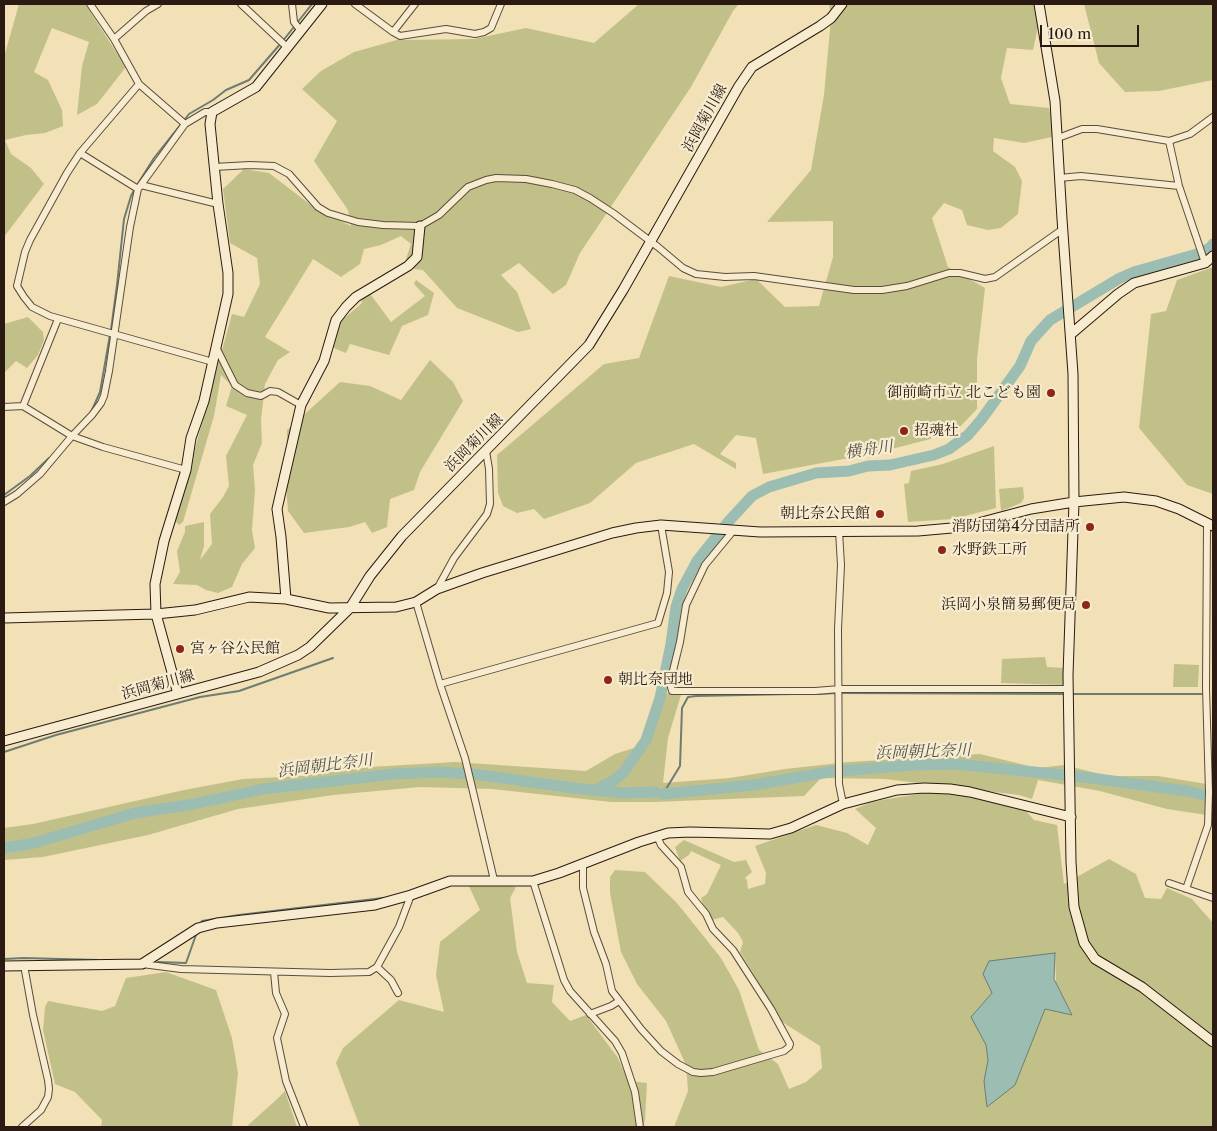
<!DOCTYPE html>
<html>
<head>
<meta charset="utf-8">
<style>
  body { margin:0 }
  #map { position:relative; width:1217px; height:1131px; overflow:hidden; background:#f2e0b7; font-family:"Libre Caslon Text",serif }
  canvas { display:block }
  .frame { position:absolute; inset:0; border:5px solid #2a1a11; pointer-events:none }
  .scale { position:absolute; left:1040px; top:25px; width:99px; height:22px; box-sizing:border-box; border:2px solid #2a1a11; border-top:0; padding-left:6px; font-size:15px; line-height:18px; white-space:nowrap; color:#2a1a11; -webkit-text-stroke:4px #f7ebd0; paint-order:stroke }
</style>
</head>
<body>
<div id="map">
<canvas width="1217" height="1131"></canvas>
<div class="frame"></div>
<div class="scale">100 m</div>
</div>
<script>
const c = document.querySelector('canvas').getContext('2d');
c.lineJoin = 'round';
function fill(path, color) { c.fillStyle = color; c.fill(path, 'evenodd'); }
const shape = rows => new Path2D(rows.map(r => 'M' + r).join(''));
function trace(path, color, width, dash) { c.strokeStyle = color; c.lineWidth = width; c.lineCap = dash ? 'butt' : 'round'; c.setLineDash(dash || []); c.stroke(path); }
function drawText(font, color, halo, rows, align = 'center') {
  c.font = font + ' "Libre Caslon Text","Noto Serif JP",serif'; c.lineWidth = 4.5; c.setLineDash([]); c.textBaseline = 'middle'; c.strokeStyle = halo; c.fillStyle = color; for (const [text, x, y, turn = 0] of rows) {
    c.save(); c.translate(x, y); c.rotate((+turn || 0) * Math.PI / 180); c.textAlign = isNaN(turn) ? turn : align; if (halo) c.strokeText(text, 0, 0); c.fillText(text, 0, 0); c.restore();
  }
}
fill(shape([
  [19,4,85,4,126,67,97,104,77,115,82,66,89,42,52,28,34,72,48,80,62,110,63,126,45,133,26,135,5,140,11,154,31,168,44,184,4,237,4,57],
  [639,4,739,4,733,11,691,87,580,253,566,285,553,294,519,263,501,275,517,292,531,329,518,332,457,308,423,270,403,268,411,244,401,236,381,245,364,249,360,264,341,277,313,259,265,337,290,352,278,360,265,384,261,420,262,443,253,465,255,490,252,530,255,548,242,564,232,587,218,593,206,590,197,585,173,584,180,572,177,551,185,532,185,526,204,522,204,546,200,560,212,544,210,514,223,497,229,486,226,456,247,415,226,406,232,386,221,375,214,416,183,522,179,525,175,521,232,314,244,317,260,284,257,258,230,243,223,189,244,169,269,173,316,209,351,226,348,210,314,161,337,121,302,89,321,71,354,52,397,40,474,39,526,28,594,43],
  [829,4,1043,4,1033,50,1007,48,1001,78,1010,104,1049,108,1052,122,1052,137,1024,143,994,138,993,151,1015,167,1022,181,1018,214,1001,228,988,230,967,225,962,210,944,203,932,218,948,267,985,288,977,359,977,409,954,433,876,453,763,474,756,438,736,435,720,454,736,463,736,469,694,444,636,463,590,503,544,519,534,509,517,513,503,506,498,493,497,455,604,364,639,358,669,276,721,287,756,279,785,307,819,306,833,257,833,221,767,222,811,170,824,95,831,18],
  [1084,4,1213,4,1213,80,1159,91,1125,92,1099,63],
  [1213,267,1213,494,1187,485,1139,428,1151,314,1166,311,1177,280],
  [416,280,434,293,428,315,402,326,389,355,350,344,346,353,336,349,332,346,341,321,362,303,360,295,368,291,391,322,425,296,414,284],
  [28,317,43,332,44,340,38,355,27,368,16,361,4,373,4,324],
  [430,360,453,382,463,401,420,472,414,490,390,499,387,527,372,533,365,522,349,527,304,533,288,511,286,484,287,430,340,382,370,386,401,400],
  [994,446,996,508,953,519,908,522,904,484,909,483,911,471,943,464],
  [1023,487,1024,498,1021,503,1001,511,999,489],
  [1045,657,1047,667,1065,668,1065,685,1001,683,1002,659],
  [1174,664,1199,665,1198,687,1173,687],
  [664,693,681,695,668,738,663,783,730,778,785,769,849,762,980,754,1037,768,1064,765,1108,776,1158,776,1213,785,1213,816,1167,809,1100,791,1038,780,1032,799,1019,795,885,779,821,778,804,796,654,802,611,802,492,789,420,787,333,795,238,809,148,835,43,857,4,860,4,828,33,824,184,790,243,779,302,776,370,767,455,762,586,771,615,754,640,746],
  [930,792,969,795,1019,803,1034,820,1057,825,1064,884,1109,859,1136,874,1145,898,1161,899,1167,888,1192,899,1213,923,1213,1127,674,1127,688,1091,686,1065,666,1021,637,984,621,952,610,893,610,877,615,870,645,872,677,903,721,958,739,990,759,1050,778,1064,789,1089,806,1082,822,1068,820,1046,779,1020,761,986,740,952,743,942,738,933,723,917,712,920,703,904,701,898,707,894,721,865,691,851,689,855,680,861,675,847,684,840,734,862,746,860,752,872,745,878,747,880,748,889,765,884,766,873,755,846,816,825,847,833,868,845,876,828,855,809,869,803,882,800],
  [1055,954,1056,983,1072,1015,1045,1009,1015,1085,984,1081,988,1060,986,1045,992,993],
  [492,883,516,887,510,898,517,952,527,983,554,985,552,1002,570,1021,586,1015,618,1058,628,1081,647,1083,645,1120,643,1127,360,1127,336,1063,343,1048,399,1000,444,1012,436,975,440,942,480,910,468,884],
  [166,972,216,990,232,1038,238,1073,232,1127,101,1127,102,1120,75,1092,55,1084,43,1030,45,1007,48,1001,102,1011,115,1006,126,978],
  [285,1091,297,1127,246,1127,275,1101]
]), '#c2c089');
const water = shape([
  [1055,953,1054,979,1072,1015,1045,1009,1015,1085,987,1107,984,1081,988,1060,986,1045,971,1017,992,993,983,974,989,961,1055,953]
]);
fill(water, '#9bbdb2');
trace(water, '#6e7c72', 1);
trace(shape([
  [111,330,117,285,124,219,131,196,137,185,154,158,189,114,213,100,226,90,249,80,282,42,312,4],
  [92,410,100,392,110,335],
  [4,495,30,476,49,458],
  [841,693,1066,694],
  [818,694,836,693],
  [1071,694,1203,694],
  [4,752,56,735,200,697,239,691,333,658],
  [655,792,663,794,680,766,682,708,688,697,696,696,793,694],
  [200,925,202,921,239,915,383,898],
  [4,959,24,958,98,960],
  [158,962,186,963,197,932]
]), '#6e7c72', 2);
trace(shape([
  [595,790,613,781,624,772,646,740,660,698,671,644,676,607,682,589,697,561,729,521,752,496,769,487,816,473,849,471,868,466,890,465,934,455,949,449,968,435,981,420,1020,366,1031,341,1050,320,1120,278,1134,272,1197,254,1210,248,1213,244],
  [663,794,754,785,829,772,913,765,955,764,1083,777,1187,791,1213,797],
  [4,848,34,843,135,813,194,804,263,789,395,774,436,772,473,774,573,788,622,793,655,792]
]), '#9bbdb2', 11);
const street = shape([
  [90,4,114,39,139,84,80,153,67,173,30,240,25,252,17,286,24,297,32,307,50,316,213,362],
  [241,4,288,48],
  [292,4,294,22,301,31],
  [355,4,393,32,415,4],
  [393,32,400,36,446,29,475,34,484,32,491,28,501,4],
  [114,39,146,11,158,4],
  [139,84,185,124],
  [1058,138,1082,129,1097,129,1169,141,1190,134,1213,117],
  [1169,141,1179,186,1205,263],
  [80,153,138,189],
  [214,167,250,165,274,166,289,174,318,207,328,213,358,222,383,225,420,226,439,215,468,187,486,180,496,178,526,179,552,184,575,190,590,198,613,213,658,247,683,268,696,274,725,277,754,276,854,290,882,290,907,286,949,273,960,273,985,279,995,277,1063,229],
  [1059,178,1081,176,1179,186],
  [141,185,218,204],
  [217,349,235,385,247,393,261,396,270,391,278,392,301,405],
  [23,406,58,319],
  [4,407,23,406,72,436,103,447,186,470],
  [4,502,17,494,40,474,72,436,92,415,101,403,104,396,109,371,130,227,138,189,185,124,205,112,212,112],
  [733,531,705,565,686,605,680,642,670,683,672,691,815,691,840,689,1069,689],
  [839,531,841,565,838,629,839,784,843,804],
  [437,589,454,558,487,514,490,504,489,469,486,451],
  [416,602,440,684,465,758,494,880],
  [440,684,658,623,667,593,669,572,661,525],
  [583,864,583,888,594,932,606,964,612,991,641,1029,661,1051,678,1064,693,1072,701,1073,713,1072,784,1051,789,1047,790,1044,771,1009,733,950,713,929,706,914,688,892,681,867,661,845,657,836],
  [533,881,564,980,570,991,615,1041,622,1053,635,1092,640,1127],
  [1169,883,1213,898],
  [1186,889,1208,825,1209,792,1206,688,1207,523],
  [142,964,181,969,330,973,369,972,377,967,399,927,411,895],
  [377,967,391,980,398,993],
  [274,972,276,993,285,1014,277,1038,286,1081,304,1127],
  [590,1014,611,1006,619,1001],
  [22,1127,41,1110,48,1097,49,1089,48,1080,33,1015,24,965]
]);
const secondary = shape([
  [1039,4,1055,101,1062,219,1073,374,1074,502,1068,675,1071,862,1074,907,1084,943,1095,959,1142,987,1213,1042],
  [1071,334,1118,294,1134,283,1205,263,1213,256],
  [286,599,281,537,277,509,301,405,324,361,336,320,346,307,356,297,408,266,417,257,420,226],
  [4,618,156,614,195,610,249,597,286,599,329,608,396,607,416,602,437,589,482,573,612,533,636,528,661,525,760,532,918,531,963,527,1031,509,1074,502,1124,497,1156,501,1179,509,1213,526],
  [178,694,156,614,155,584,164,541,186,470,191,438,204,401,228,294,228,273,218,204,210,124,212,112,256,87,322,4],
  [4,741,259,672,298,655,310,647,350,608,370,576,402,536,589,345,623,290,739,86,752,67,820,26,831,18,842,4],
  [4,966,142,964,198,928,217,923,375,905,411,895,450,881,533,881,559,873,639,842,668,833,690,832,770,834,791,828,843,804,897,790,924,788,950,789,970,792,1071,817]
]);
trace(street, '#5c4c3a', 8);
trace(secondary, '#2a1a11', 11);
trace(street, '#f7ebd0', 6);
trace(secondary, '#f7ebd0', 9);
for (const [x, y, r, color] of [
  [1051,393,5,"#8f2418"],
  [904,431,5,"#8f2418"],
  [880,514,5,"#8f2418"],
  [1090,527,5,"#8f2418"],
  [942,550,5,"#8f2418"],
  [1086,605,5,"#8f2418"],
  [180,649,5,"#8f2418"],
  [608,680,5,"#8f2418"]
]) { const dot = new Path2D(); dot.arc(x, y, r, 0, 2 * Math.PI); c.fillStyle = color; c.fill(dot); trace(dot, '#f7ebd0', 2); }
drawText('15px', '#2a1a11', '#f7ebd0', [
  ["浜岡菊川線",705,118,-61],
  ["浜岡菊川線",474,443,-45],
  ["浜岡菊川線",158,685,-15]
]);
drawText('15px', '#2a1a11', '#f7ebd0', [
  ["御前崎市立 北こども園",1041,393],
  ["招魂社",914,431,"left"],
  ["朝比奈公民館",870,514],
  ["消防団第4分団詰所",1080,527],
  ["水野鉄工所",952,550,"left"],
  ["浜岡小泉簡易郵便局",1076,605],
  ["宮ヶ谷公民館",190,649,"left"],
  ["朝比奈団地",618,680,"left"]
], 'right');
drawText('italic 16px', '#525349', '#f7ebd0', [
  ["横舟川",869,450,-8],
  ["浜岡朝比奈川",923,752,-2],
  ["浜岡朝比奈川",325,766,-7]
]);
</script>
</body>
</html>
